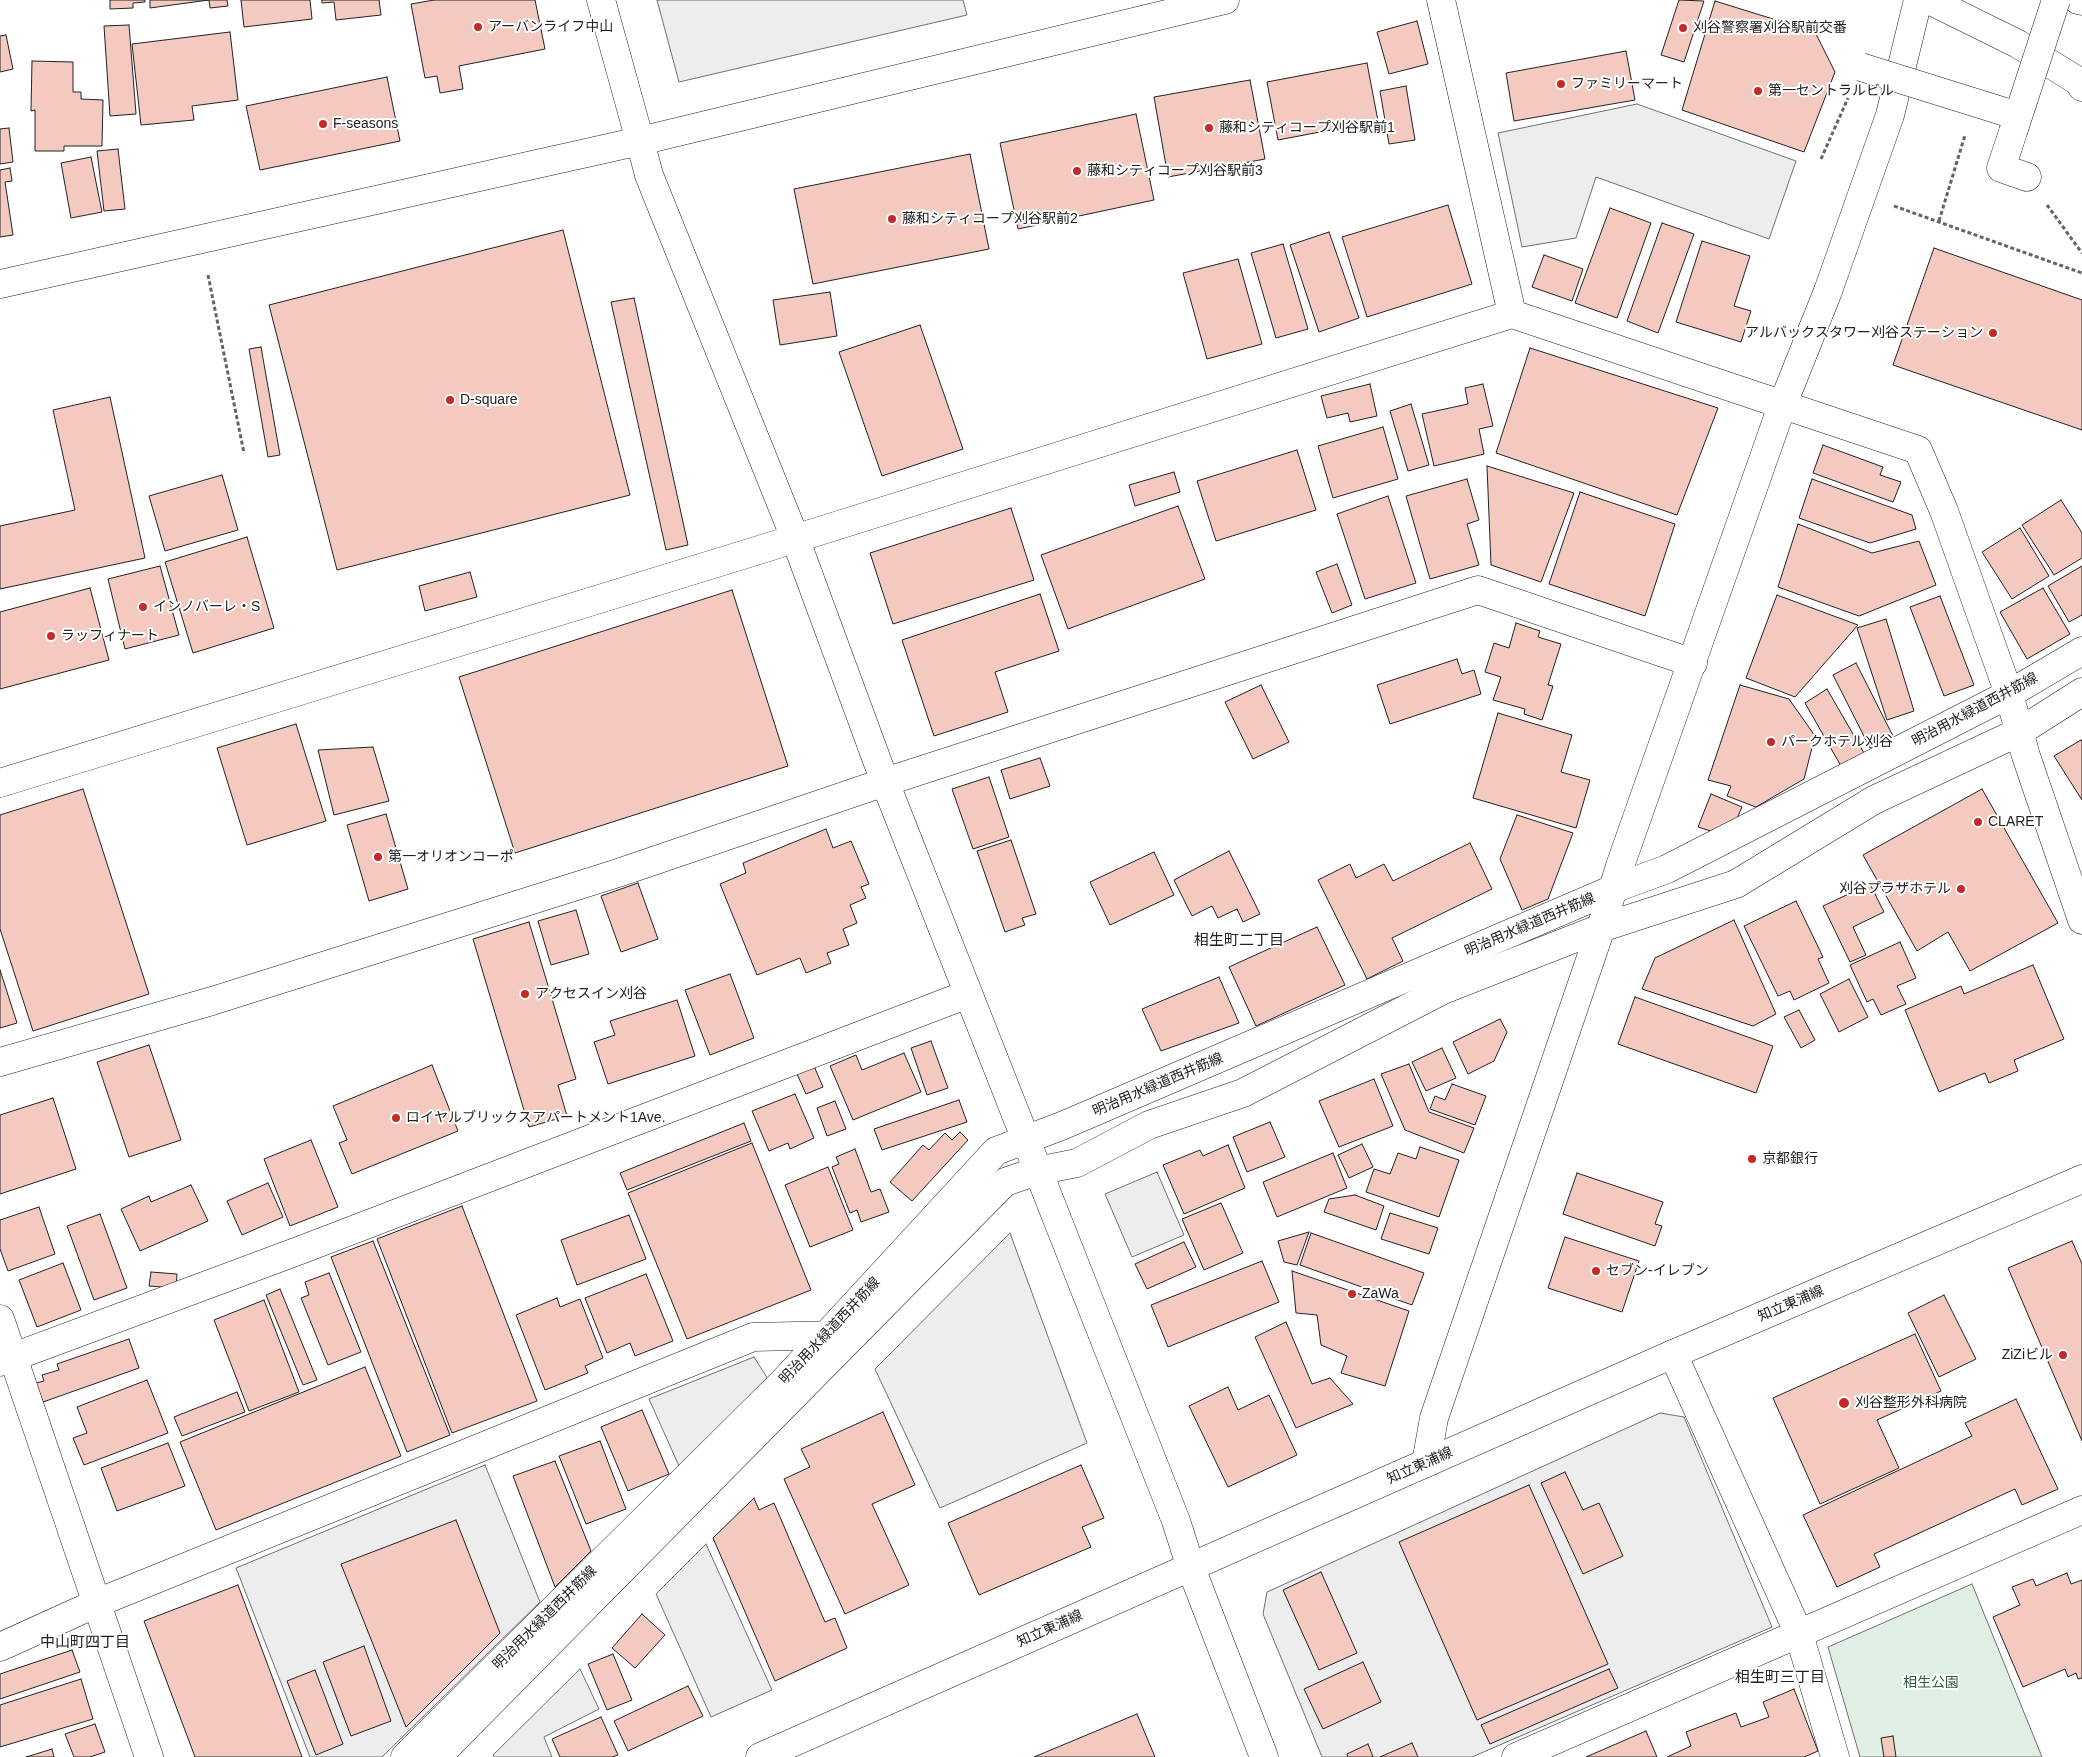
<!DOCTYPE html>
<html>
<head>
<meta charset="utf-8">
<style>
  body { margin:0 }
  canvas { display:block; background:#fff }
</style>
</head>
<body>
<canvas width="2082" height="1757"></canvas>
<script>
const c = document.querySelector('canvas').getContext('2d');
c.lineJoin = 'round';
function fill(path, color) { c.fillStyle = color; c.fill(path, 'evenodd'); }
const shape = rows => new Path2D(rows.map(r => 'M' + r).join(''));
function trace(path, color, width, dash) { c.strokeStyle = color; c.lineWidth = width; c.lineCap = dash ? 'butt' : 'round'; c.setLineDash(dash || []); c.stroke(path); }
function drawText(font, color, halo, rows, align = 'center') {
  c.font = font + ' Helvetica,"Noto Sans JP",sans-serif'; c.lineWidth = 4; c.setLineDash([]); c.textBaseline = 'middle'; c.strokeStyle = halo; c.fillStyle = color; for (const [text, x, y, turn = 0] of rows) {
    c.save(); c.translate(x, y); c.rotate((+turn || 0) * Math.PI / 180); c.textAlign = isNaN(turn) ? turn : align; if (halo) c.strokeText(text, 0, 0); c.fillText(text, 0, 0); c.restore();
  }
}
const green = shape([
  [1972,1584,2042,1757,1860,1757,1828,1647,1972,1584]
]);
fill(green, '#e0efe3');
trace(green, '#6f6f6f', 1);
const parking = shape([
  [657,0,963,0,967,15,679,82,657,0],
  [1637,104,1796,161,1769,239,1596,177,1576,238,1522,247,1498,133,1637,104],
  [1157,1172,1184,1235,1132,1257,1105,1194,1157,1172],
  [1010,1233,1087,1443,940,1508,875,1369,1010,1233],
  [754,1357,768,1379,679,1466,649,1399,754,1357],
  [1660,1413,1684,1417,1772,1627,1472,1757,1322,1757,1263,1614,1267,1592,1660,1413],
  [485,1465,540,1602,382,1757,310,1757,236,1568,485,1465],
  [706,1544,772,1690,711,1717,656,1594,706,1544],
  [580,1669,599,1709,544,1737,552,1757,494,1757,493,1755,580,1669]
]);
fill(parking, '#ededed');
trace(parking, '#6f6f6f', 1);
const building = shape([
  [110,0,145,0,145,2,133,3,133,8,110,9,110,0],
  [150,0,227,0,228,6,210,8,209,0,150,8,150,0],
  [241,0,310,0,312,19,244,27,241,0],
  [322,0,379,0,381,15,336,20,334,2,322,3,322,0],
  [434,0,535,0,545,49,459,66,463,89,440,93,437,76,425,78,411,4,434,0],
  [1679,0,1704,1,1684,62,1661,55,1679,0],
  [1715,1,1815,32,1835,72,1804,152,1682,110,1715,1],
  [1417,21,1428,64,1389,74,1377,32,1417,21],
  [129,25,136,114,110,116,104,26,129,25],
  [230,32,238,100,192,106,194,120,141,125,132,44,230,32],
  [6,35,13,69,0,72,0,36,6,35],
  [1626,51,1635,100,1514,121,1506,73,1626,51],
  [32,61,73,62,73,92,81,92,81,99,103,100,102,146,64,146,64,151,35,151,35,110,31,111,32,61],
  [1367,63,1378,121,1278,140,1267,82,1367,63],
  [387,77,400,141,260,170,246,106,387,77],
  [1250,80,1265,159,1168,177,1154,97,1250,80],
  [1406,86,1415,140,1389,144,1380,91,1406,86],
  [1136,114,1154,200,1018,229,1000,143,1136,114],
  [9,128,13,162,0,164,0,129,9,128],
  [118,149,125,209,104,211,97,151,118,149],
  [970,154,989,249,813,284,794,189,970,154],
  [91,157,102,212,71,218,61,163,91,157],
  [10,168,12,181,5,182,13,235,0,237,0,170,10,168],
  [1448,205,1472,284,1367,317,1342,237,1448,205],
  [1610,208,1651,223,1617,318,1575,303,1610,208],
  [1662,223,1694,234,1658,333,1627,321,1662,223],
  [563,230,630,495,337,570,269,305,563,230],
  [1329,232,1359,318,1319,332,1290,245,1329,232],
  [1702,241,1750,256,1734,306,1751,311,1741,342,1676,322,1702,241],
  [1283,244,1308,329,1276,338,1251,253,1283,244],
  [1934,248,2082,300,2082,430,1893,365,1934,248],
  [1544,255,1583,269,1572,301,1532,287,1544,255],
  [1238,259,1262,344,1207,359,1183,273,1238,259],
  [830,292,837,336,780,345,773,300,830,292],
  [634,298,688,545,666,550,611,302,634,298],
  [920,325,963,449,882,476,839,352,920,325],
  [261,347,280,455,268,457,249,349,261,347],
  [1530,348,1718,408,1677,515,1496,453,1530,348],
  [1370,384,1377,416,1350,422,1348,413,1327,418,1321,396,1370,384],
  [1483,384,1493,426,1479,429,1484,454,1434,466,1422,414,1468,404,1465,388,1483,384],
  [110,397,145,558,0,589,0,526,75,510,53,410,110,397],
  [1411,404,1429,465,1408,471,1390,411,1411,404],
  [1383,427,1398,479,1333,498,1318,446,1383,427],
  [1823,445,1883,467,1880,475,1901,482,1893,502,1813,473,1823,445],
  [1297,450,1316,510,1216,541,1197,481,1297,450],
  [1487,466,1574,493,1541,582,1491,565,1487,466],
  [1174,472,1180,492,1135,506,1129,485,1174,472],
  [222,475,238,530,165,551,149,496,222,475],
  [1467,479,1479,520,1467,524,1479,565,1430,579,1406,496,1467,479],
  [1812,479,1912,515,1916,529,1870,543,1799,518,1812,479],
  [1580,492,1675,524,1645,616,1549,584,1580,492],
  [1388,496,1416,583,1365,599,1337,514,1388,496],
  [2061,500,2082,533,2082,558,2054,575,2022,525,2061,500],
  [1178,506,1205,579,1068,629,1041,555,1178,506],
  [1011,508,1034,580,893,624,870,553,1011,508],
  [1798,524,1872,553,1919,541,1936,585,1859,616,1778,587,1798,524],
  [2020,528,2049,576,2012,599,1982,552,2020,528],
  [247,537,274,628,193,653,165,562,247,537],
  [1337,564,1352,605,1332,613,1316,572,1337,564],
  [160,566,179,635,125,649,108,579,160,566],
  [2082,566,2082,615,2069,622,2048,586,2082,566],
  [470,572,477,597,425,611,419,586,470,572],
  [90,588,109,660,0,689,0,612,90,588],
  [2043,588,2070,634,2027,659,2000,612,2043,588],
  [732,590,788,766,515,853,459,677,732,590],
  [1040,594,1059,651,995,672,1008,712,934,736,902,640,1040,594],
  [1777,595,1858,625,1795,697,1746,678,1777,595],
  [1940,596,1974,685,1944,696,1910,607,1940,596],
  [1886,619,1914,711,1887,720,1857,628,1886,619],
  [1516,623,1540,631,1538,637,1561,644,1548,685,1553,686,1542,720,1524,714,1525,709,1493,700,1501,677,1485,672,1494,643,1509,648,1516,623],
  [1457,659,1462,674,1474,670,1481,694,1390,724,1377,685,1457,659],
  [1856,663,1893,736,1870,748,1833,675,1856,663],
  [1261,685,1289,742,1253,759,1225,702,1261,685],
  [1740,685,1789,699,1815,736,1804,779,1756,807,1727,796,1731,786,1708,780,1740,685],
  [1827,689,1864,753,1841,766,1805,703,1827,689],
  [1498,713,1572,735,1561,772,1590,780,1576,828,1473,798,1498,713],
  [296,724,326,821,247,845,217,748,296,724],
  [2081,740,2082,741,2082,800,2054,756,2081,740],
  [373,747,389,801,334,815,318,750,373,747],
  [1040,758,1050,786,1010,799,1001,770,1040,758],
  [989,777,1009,837,973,849,952,789,989,777],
  [83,789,149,994,33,1031,0,929,0,815,83,789],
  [1982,789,2058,923,1970,971,1948,932,1917,951,1863,855,1982,789],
  [1711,794,1742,807,1735,823,1714,832,1698,827,1711,794],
  [386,814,408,889,369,901,347,825,386,814],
  [1517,815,1573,833,1548,899,1522,910,1500,859,1517,815],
  [826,829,833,848,851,841,869,884,861,887,866,898,850,905,857,923,843,929,849,945,827,953,831,963,806,973,800,958,757,975,720,884,746,873,743,863,826,829],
  [1011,840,1036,914,1022,918,1025,925,1005,932,977,851,1011,840],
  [1470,843,1492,889,1392,938,1403,961,1367,979,1318,880,1350,864,1356,878,1384,864,1393,881,1470,843],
  [1229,851,1260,914,1243,922,1237,909,1218,918,1212,906,1192,916,1174,880,1229,851],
  [1154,852,1174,895,1110,925,1090,882,1154,852],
  [638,883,658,939,621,952,601,896,638,883],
  [1870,884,1884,912,1853,927,1866,955,1850,962,1823,906,1870,884],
  [1796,901,1823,957,1818,959,1829,983,1794,1000,1790,991,1778,996,1744,926,1796,901],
  [576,910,589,954,551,965,538,921,576,910],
  [1734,920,1776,1014,1753,1026,1642,989,1655,958,1734,920],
  [529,922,576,1079,558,1085,567,1116,529,1127,473,939,529,922],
  [1317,927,1345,985,1256,1026,1229,967,1317,927],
  [1900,942,1916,978,1897,986,1906,1004,1881,1015,1873,999,1867,1002,1850,965,1900,942],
  [2033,965,2064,1039,2014,1060,2018,1071,1989,1083,1985,1073,1939,1092,1905,1010,1961,986,1964,994,2033,965],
  [0,970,17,1023,0,1028,0,970],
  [730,974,754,1038,710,1055,685,990,730,974],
  [1219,977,1239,1023,1161,1051,1142,1009,1219,977],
  [1849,979,1868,1017,1839,1032,1820,994,1849,979],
  [1635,997,1773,1046,1756,1093,1618,1044,1635,997],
  [677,1000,695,1056,608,1084,594,1042,615,1035,610,1021,677,1000],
  [1799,1010,1815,1040,1801,1048,1784,1017,1799,1010],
  [1500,1019,1507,1032,1494,1061,1468,1074,1453,1042,1500,1019],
  [931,1041,948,1088,927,1095,911,1048,931,1041],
  [149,1045,181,1140,129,1157,97,1062,149,1045],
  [1442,1048,1456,1078,1426,1091,1412,1062,1442,1048],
  [904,1053,921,1092,853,1120,830,1066,856,1055,862,1070,904,1053],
  [1409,1064,1429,1112,1474,1128,1464,1153,1405,1130,1381,1074,1409,1064],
  [432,1065,458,1131,352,1174,339,1143,347,1140,333,1106,432,1065],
  [814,1066,823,1087,806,1094,797,1074,814,1066],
  [1374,1079,1393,1126,1339,1147,1319,1101,1374,1079],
  [1452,1084,1486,1096,1475,1125,1430,1109,1435,1096,1445,1100,1452,1084],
  [795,1094,814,1138,790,1149,788,1143,769,1151,752,1111,795,1094],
  [53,1098,76,1169,0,1194,0,1115,53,1098],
  [959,1100,967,1122,882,1150,874,1129,959,1100],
  [835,1101,846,1129,827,1136,817,1108,835,1101],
  [1270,1122,1285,1157,1247,1172,1233,1137,1270,1122],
  [744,1123,751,1141,627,1190,620,1173,744,1123],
  [960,1132,968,1140,912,1201,890,1182,923,1145,929,1150,945,1133,952,1140,960,1132],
  [311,1140,338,1207,290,1226,264,1159,311,1140],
  [752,1143,811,1290,687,1339,628,1193,752,1143],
  [1362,1144,1373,1167,1349,1178,1338,1155,1362,1144],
  [1228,1145,1245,1188,1184,1214,1163,1165,1200,1150,1203,1156,1228,1145],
  [1420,1147,1459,1160,1439,1217,1366,1192,1374,1169,1390,1174,1398,1153,1416,1159,1420,1147],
  [855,1149,871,1192,880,1189,889,1212,861,1222,857,1210,850,1213,832,1167,839,1164,836,1157,855,1149],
  [1333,1153,1347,1188,1277,1217,1263,1182,1333,1153],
  [828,1167,853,1230,810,1247,785,1185,828,1167],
  [1577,1173,1663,1202,1655,1224,1662,1226,1655,1246,1563,1214,1577,1173],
  [268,1183,283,1217,242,1235,227,1201,268,1183],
  [191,1185,208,1221,140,1251,121,1209,149,1196,151,1202,191,1185],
  [1355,1195,1384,1206,1376,1230,1324,1212,1329,1199,1355,1195],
  [1221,1203,1243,1253,1204,1270,1182,1219,1221,1203],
  [462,1206,537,1401,452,1433,377,1239,462,1206],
  [39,1207,55,1254,8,1271,0,1249,0,1220,39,1207],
  [1390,1213,1438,1228,1429,1254,1381,1239,1390,1213],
  [100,1214,127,1288,94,1300,67,1226,100,1214],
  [629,1215,646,1259,577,1285,561,1240,629,1215],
  [1309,1232,1297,1265,1284,1262,1278,1241,1309,1232],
  [1311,1233,1424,1273,1412,1305,1300,1265,1311,1233],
  [1565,1237,1639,1261,1622,1312,1548,1288,1565,1237],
  [373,1241,450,1435,407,1452,331,1257,373,1241],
  [2072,1241,2082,1264,2082,1441,2008,1268,2072,1241],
  [1184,1242,1196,1267,1147,1289,1135,1264,1184,1242],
  [1262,1261,1279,1302,1168,1347,1151,1305,1262,1261],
  [63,1263,81,1310,37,1327,19,1280,63,1263],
  [1292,1271,1409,1311,1385,1386,1341,1373,1347,1356,1321,1345,1317,1315,1296,1313,1292,1271],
  [151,1272,177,1274,176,1288,149,1286,151,1272],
  [329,1273,361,1352,328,1365,301,1298,309,1295,305,1282,329,1273],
  [646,1274,673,1341,635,1356,630,1343,607,1353,585,1298,646,1274],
  [280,1289,317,1380,303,1385,266,1295,280,1289],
  [1944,1295,1976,1359,1939,1377,1908,1313,1944,1295],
  [557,1298,560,1307,580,1299,603,1358,585,1366,588,1373,545,1390,516,1315,557,1298],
  [264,1300,299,1392,249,1411,214,1320,264,1300],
  [1286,1322,1312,1384,1330,1378,1353,1404,1296,1428,1255,1337,1286,1322],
  [1915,1334,1941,1391,1877,1420,1899,1468,1820,1504,1773,1398,1915,1334],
  [129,1339,139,1368,43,1402,36,1383,44,1381,42,1375,59,1370,57,1364,129,1339],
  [365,1367,401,1456,216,1530,180,1442,365,1367],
  [147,1380,168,1433,84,1465,73,1438,87,1433,77,1407,147,1380],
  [1228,1387,1238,1410,1269,1395,1297,1455,1228,1487,1189,1406,1228,1387],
  [237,1392,245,1412,182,1436,174,1417,237,1392],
  [2016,1399,2058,1489,2022,1505,2015,1489,1874,1554,1880,1567,1837,1587,1803,1515,1972,1436,1965,1423,2016,1399],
  [642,1410,669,1474,628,1491,601,1427,642,1410],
  [883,1412,915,1485,872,1504,909,1585,845,1614,784,1479,810,1467,801,1449,883,1412],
  [600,1441,626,1509,586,1524,559,1456,600,1441],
  [168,1443,185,1486,117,1511,101,1468,168,1443],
  [555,1461,591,1551,555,1587,513,1476,555,1461],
  [1081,1465,1104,1518,1082,1527,1091,1547,979,1595,948,1523,1081,1465],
  [1565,1472,1583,1510,1599,1503,1623,1556,1583,1574,1541,1483,1565,1472],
  [1529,1485,1608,1664,1477,1720,1399,1542,1529,1485],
  [754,1498,759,1510,774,1503,825,1622,835,1618,847,1648,775,1681,713,1538,754,1498],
  [456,1520,500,1633,406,1727,341,1564,456,1520],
  [1321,1572,1357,1653,1319,1670,1283,1590,1321,1572],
  [2067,1573,2071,1584,2082,1580,2082,1678,2078,1679,2076,1673,2068,1677,2065,1669,2023,1687,1993,1617,2020,1605,2012,1587,2033,1579,2036,1586,2067,1573],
  [238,1585,302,1757,195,1757,144,1621,238,1585],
  [642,1614,665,1635,635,1668,612,1648,642,1614],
  [364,1646,391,1721,351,1736,323,1662,364,1646],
  [72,1650,80,1672,0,1699,0,1674,72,1650],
  [613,1654,632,1700,607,1710,588,1664,613,1654],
  [1363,1662,1381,1702,1323,1729,1304,1689,1363,1662],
  [1609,1669,1618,1688,1490,1744,1481,1725,1609,1669],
  [315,1670,343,1744,316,1755,287,1681,315,1670],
  [81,1679,93,1719,0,1747,0,1705,81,1679],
  [688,1686,703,1716,628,1751,614,1721,688,1686],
  [1794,1689,1818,1751,1804,1757,1667,1757,1691,1746,1686,1732,1736,1713,1741,1727,1769,1717,1763,1702,1794,1689],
  [1137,1714,1155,1757,1034,1757,1137,1714],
  [601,1717,618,1755,612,1757,560,1757,552,1739,601,1717],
  [95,1724,105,1752,90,1757,74,1757,65,1734,95,1724],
  [1646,1731,1657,1757,1586,1757,1646,1731],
  [1893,1736,1896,1757,1884,1757,1881,1738,1893,1736],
  [1412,1743,1418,1757,1380,1757,1412,1743],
  [1368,1744,1373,1757,1348,1757,1347,1754,1368,1744],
  [52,1749,54,1757,26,1757,52,1749]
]);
fill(building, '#f3c9c0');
trace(building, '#222', 1);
const street = shape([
  [1441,0,1512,314],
  [2078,0,2082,1],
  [2013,132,2001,168,2027,177],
  [640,141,649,175,795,538,885,782,1176,1521,1191,1568,1264,1757],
  [0,783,759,550,1512,314,1918,450,1944,511,2009,694,2026,756,2082,920],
  [0,1062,212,1001,618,873,885,782,1478,590,1693,663],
  [0,1319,149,1757],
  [1673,1354,1799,1634,1835,1757],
  [0,1362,298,1251,968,994],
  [0,1647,97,1603,753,1337,837,1335],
  [405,1757,784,1381,996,1151,1064,1125,1613,889,1667,869,2009,694,2082,651],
  [1516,1757,2082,1510]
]);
const secondary = shape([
  [601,0,640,141],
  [1929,0,2018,44,2078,81,2082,87],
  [0,284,640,141,1225,0],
  [1426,1463,1434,1418,1601,928,1620,866,1782,406,1828,291,1890,115,1918,0],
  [437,1757,1005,1182,1037,1171,1077,1163,1149,1125,1243,1093,1443,990,1601,928,1736,884,1874,800,2019,732,2082,692]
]);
const primary = shape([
  [760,1757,1673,1354,2082,1179]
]);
trace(street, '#222', 29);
trace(secondary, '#222', 29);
trace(primary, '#222', 29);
trace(shape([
  [1821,159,1848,98],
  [2047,205,2082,253],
  [1894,206,2082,273],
  [1939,221,1965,135],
  [208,275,244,453]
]), '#646464', 3, [4, 2.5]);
trace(street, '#fff', 28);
trace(secondary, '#fff', 28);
trace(primary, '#fff', 28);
const streetBridge = shape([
  [1861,67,2018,116],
  [2013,132,2056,0]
]);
trace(streetBridge, '#222', 29, []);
trace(streetBridge, '#fff', 28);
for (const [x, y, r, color] of [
  [478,27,5,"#c62828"],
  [1683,28,5,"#c62828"],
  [1561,84,5,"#c62828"],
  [1758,91,5,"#c62828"],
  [323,124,5,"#c62828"],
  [1209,128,5,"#c62828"],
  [1077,171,5,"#c62828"],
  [892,219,5,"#c62828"],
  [1993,333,5,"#c62828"],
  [450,400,5,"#c62828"],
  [143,607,5,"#c62828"],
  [51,636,5,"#c62828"],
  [1771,742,5,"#c62828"],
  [1978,822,5,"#c62828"],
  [378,857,5,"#c62828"],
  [1961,889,5,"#c62828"],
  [525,994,5,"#c62828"],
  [396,1118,5,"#c62828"],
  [1752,1159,5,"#c62828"],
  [1596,1271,5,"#c62828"],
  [1352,1294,5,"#c62828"],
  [2063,1355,5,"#c62828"],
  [1844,1403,6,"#c62828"]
]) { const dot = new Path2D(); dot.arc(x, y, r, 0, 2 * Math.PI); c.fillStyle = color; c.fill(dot); trace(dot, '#fff', 2); }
drawText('14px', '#222', '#fff', [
  ["アーバンライフ中山",488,27],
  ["刈谷警察署刈谷駅前交番",1693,28],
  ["ファミリーマート",1571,84],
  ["第一セントラルビル",1768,91],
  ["F-seasons",333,124],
  ["藤和シティコープ刈谷駅前1",1219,128],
  ["藤和シティコープ刈谷駅前3",1087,171],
  ["藤和シティコープ刈谷駅前2",902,219],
  ["アルバックスタワー刈谷ステーション",1983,333,"right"],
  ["D-square",460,400],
  ["インノバーレ・S",153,607],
  ["ラッフィナート",61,636],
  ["パークホテル刈谷",1781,742],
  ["CLARET",1988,822],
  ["第一オリオンコーポ",388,857],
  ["刈谷プラザホテル",1951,889,"right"],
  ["アクセスイン刈谷",535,994],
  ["ロイヤルブリックスアパートメント1Ave.",406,1118],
  ["京都銀行",1762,1159],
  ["セブン-イレブン",1606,1271],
  ["ZaWa",1362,1294],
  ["ZiZiビル",2053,1355,"right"],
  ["刈谷整形外科病院",1855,1403]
], 'left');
drawText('14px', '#222', '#fff', [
  ["明治用水緑道西井筋線",1975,710,-28],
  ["明治用水緑道西井筋線",1530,925,-23],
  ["明治用水緑道西井筋線",1158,1085,-23],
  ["知立東浦線",1791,1304,-23],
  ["明治用水緑道西井筋線",830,1331,-47],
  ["知立東浦線",1420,1466,-24],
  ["明治用水緑道西井筋線",545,1618,-45],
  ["知立東浦線",1050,1629,-24]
]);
drawText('14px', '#2f5e38', '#fff', [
  ["相生公園",1931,1683]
]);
drawText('15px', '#222', '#fff', [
  ["相生町二丁目",1239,941],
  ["中山町四丁目",85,1643],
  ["相生町三丁目",1780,1678]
]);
</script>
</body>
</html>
